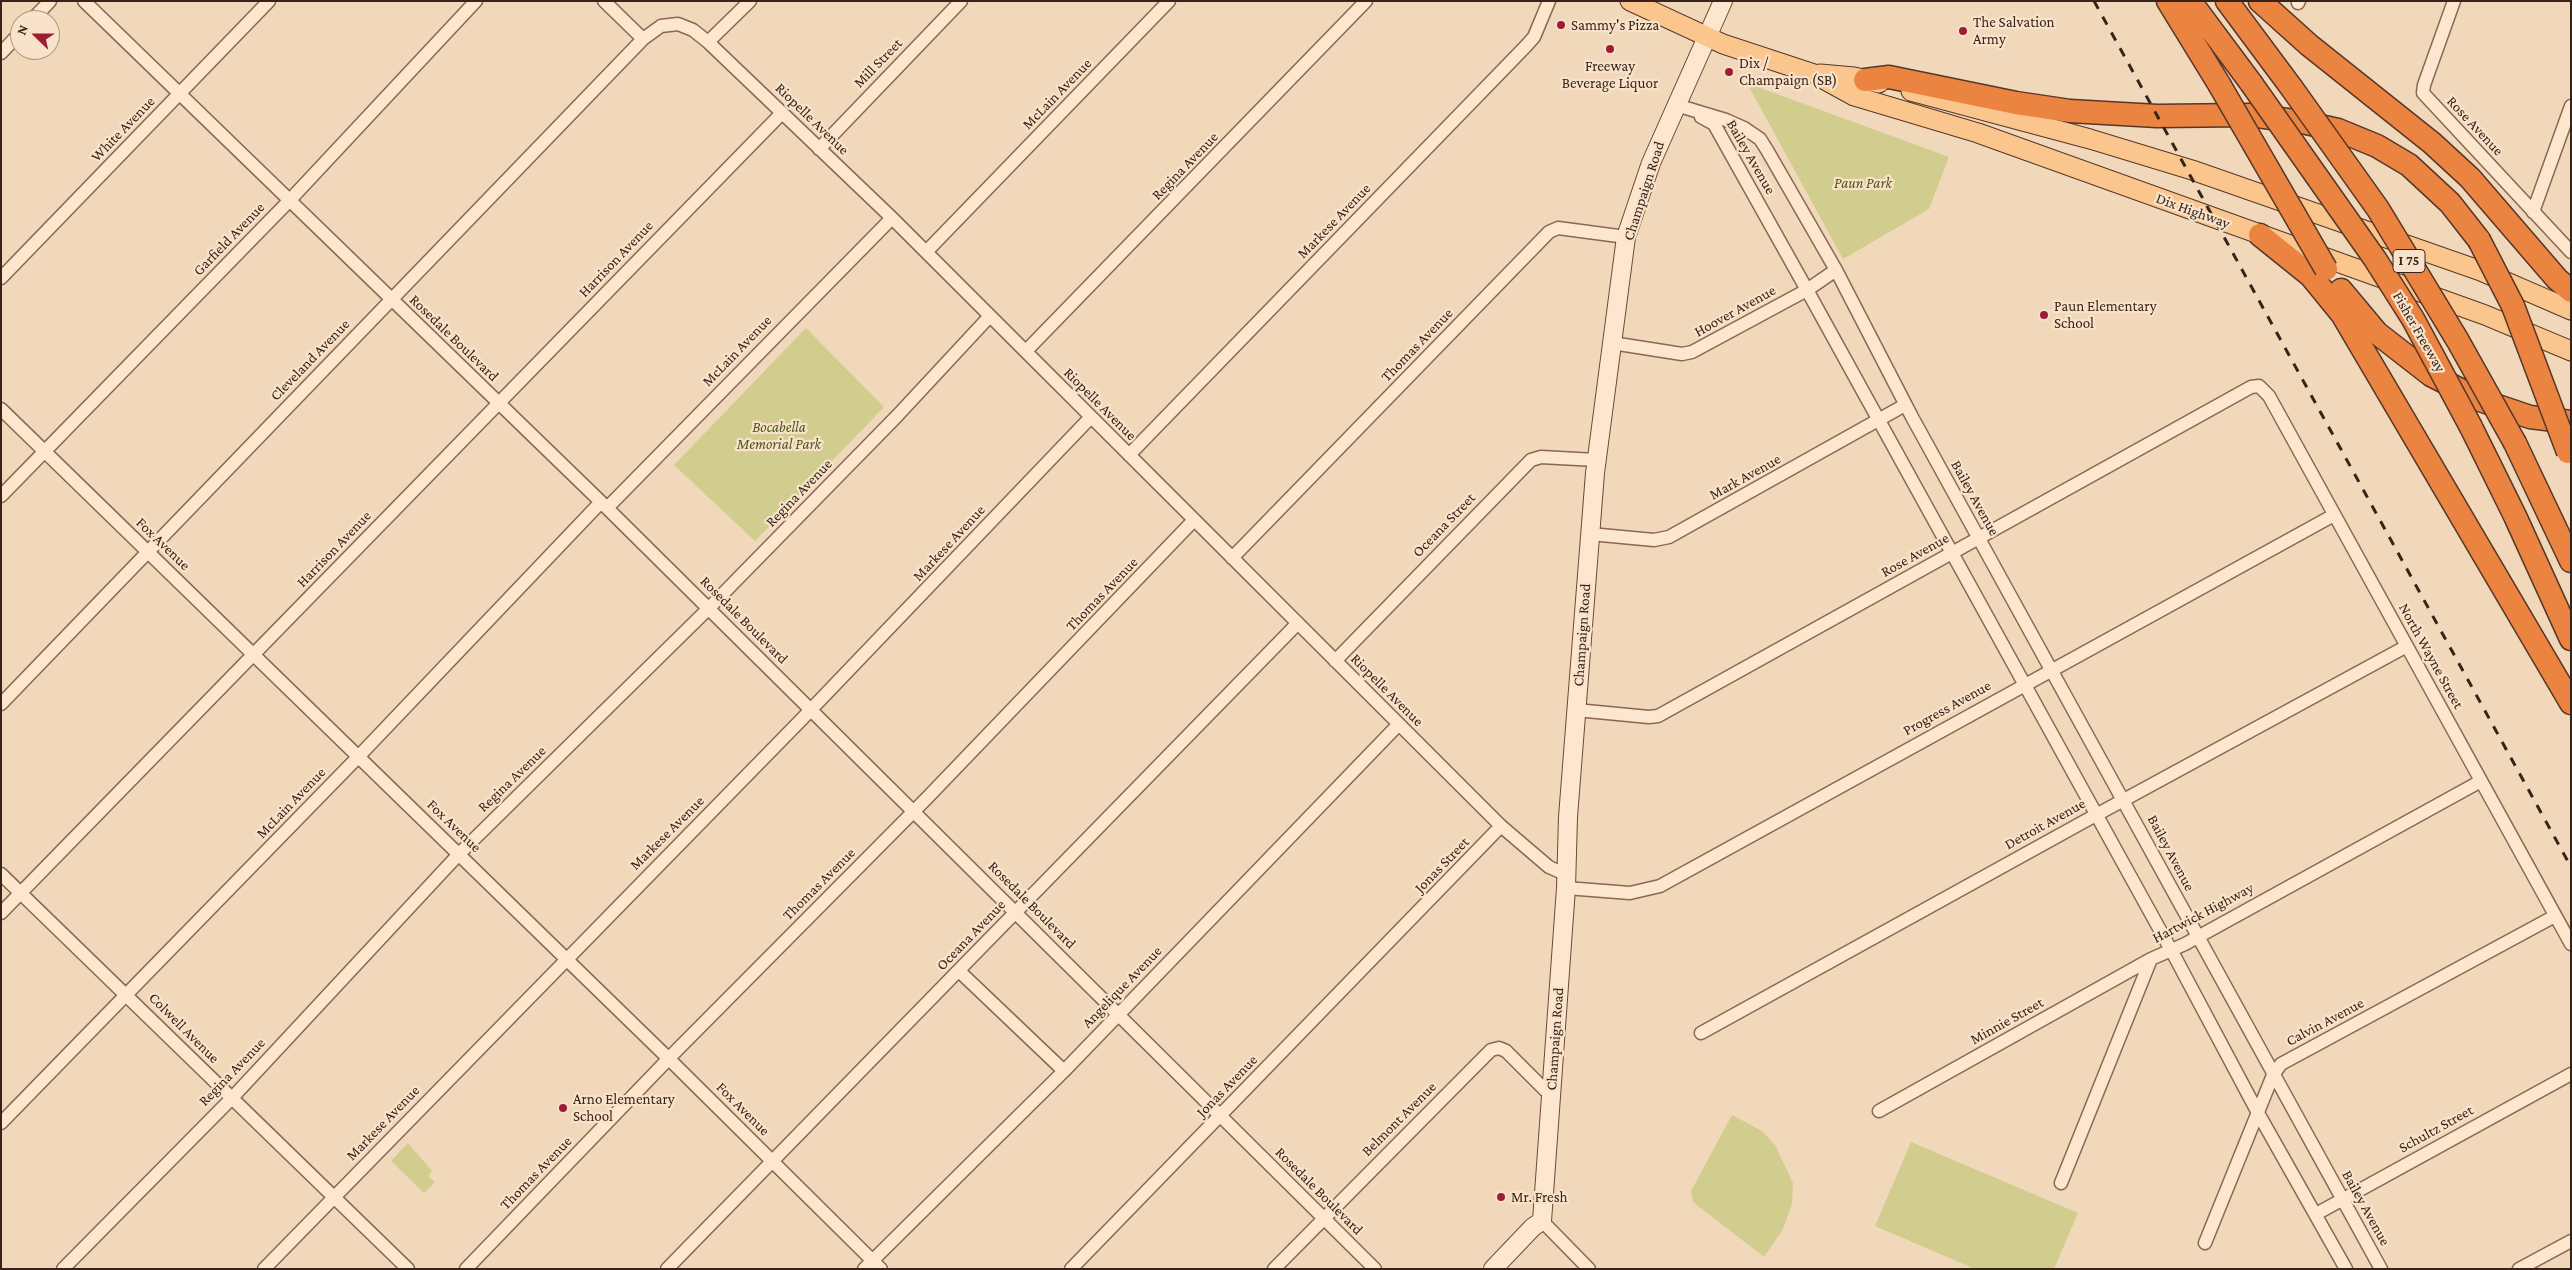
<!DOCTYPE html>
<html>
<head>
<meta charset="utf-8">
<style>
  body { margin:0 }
  #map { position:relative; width:2572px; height:1270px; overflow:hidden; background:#f1d8ba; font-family:"Crimson Pro",serif }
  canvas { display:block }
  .frame { position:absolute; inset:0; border:2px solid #372319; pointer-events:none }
  .north { position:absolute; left:10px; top:10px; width:50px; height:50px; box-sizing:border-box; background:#f8e3ca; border:1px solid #ab9683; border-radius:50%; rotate:292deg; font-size:14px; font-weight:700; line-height:20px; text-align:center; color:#372319 }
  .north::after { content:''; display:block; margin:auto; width:18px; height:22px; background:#9d1e34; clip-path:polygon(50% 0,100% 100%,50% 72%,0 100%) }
</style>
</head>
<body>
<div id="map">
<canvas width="2572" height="1270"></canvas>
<div class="frame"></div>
<div class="north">N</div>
</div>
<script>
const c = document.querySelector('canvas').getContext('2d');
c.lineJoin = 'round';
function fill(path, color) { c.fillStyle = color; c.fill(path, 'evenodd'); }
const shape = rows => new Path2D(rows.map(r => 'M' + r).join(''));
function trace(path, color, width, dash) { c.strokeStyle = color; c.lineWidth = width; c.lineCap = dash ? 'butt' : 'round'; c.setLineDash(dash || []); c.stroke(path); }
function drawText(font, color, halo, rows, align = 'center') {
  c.font = font + ' "Crimson Pro",serif'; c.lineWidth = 4.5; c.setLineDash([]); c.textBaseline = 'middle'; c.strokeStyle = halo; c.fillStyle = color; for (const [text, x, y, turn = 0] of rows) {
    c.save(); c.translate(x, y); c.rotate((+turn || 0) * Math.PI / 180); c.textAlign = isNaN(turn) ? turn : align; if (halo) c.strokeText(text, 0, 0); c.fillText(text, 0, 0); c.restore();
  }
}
fill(shape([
  [1747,83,1949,157,1929,209,1843,259],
  [806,328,884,407,755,541,674,465],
  [1732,1115,1762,1131,1775,1145,1793,1183,1792,1204,1783,1229,1764,1257,1693,1202,1691,1191],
  [1911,1142,2078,1213,2054,1269,1975,1269,1875,1226],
  [408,1143,432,1171,428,1176,435,1182,424,1193,391,1161]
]), '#d0cd8e');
const street = shape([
  [84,1,601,502,1375,1269],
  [604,1,643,39],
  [2454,1,2424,85,2423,93,2571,252],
  [2298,3,2299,1],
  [32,20,50,1],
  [708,42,750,1],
  [1,53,20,33],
  [1676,105,1726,120,1744,128,1760,139,1767,150,1836,270,1912,417,2381,1269],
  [1701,117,1714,124,1807,290,2176,959,2258,1113,2346,1269],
  [819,149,961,1],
  [2533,212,2571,106],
  [926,252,1169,1],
  [1,278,269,1],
  [1612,343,1682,354,1692,352,1807,290,1836,270],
  [1026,351,1366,1],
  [1,409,669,1059,881,1269],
  [1129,455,1526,46,1534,37,1549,1],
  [1,496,289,201,476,1],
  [607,508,892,218],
  [1590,534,1654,540,1669,537,1905,405],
  [1232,558,1549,232,1558,228,1626,237],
  [1335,661,1531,460,1541,457,1596,460],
  [1,704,643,39,661,26,678,24,693,30,708,42,892,218,1501,826,1549,867,1565,874],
  [1576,710,1649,717,1658,716,2251,387,2259,386,2269,396,2571,944],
  [1,874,408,1269],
  [1566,888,1630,893,1660,886,2334,515],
  [1,913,782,113],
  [959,971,1064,1071],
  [1701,1033,2085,821,2407,646],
  [1879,1111,2151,959],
  [1,1123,359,756,601,502],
  [2061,1183,2151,959,2185,944,2481,781],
  [2316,1214,2571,1074],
  [1542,1221,1589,1269],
  [2205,1243,2273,1075,2281,1064,2555,916],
  [63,1269,232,1098,459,854,709,608,897,416,989,317],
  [264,1269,801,720,1090,418],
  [466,1269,678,1049,927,798,1194,520],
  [667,1269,1298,623],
  [864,1269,1064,1071,1399,724],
  [1071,1269,1501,826],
  [1274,1269,1491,1050,1499,1048,1506,1051,1551,1096],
  [2519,1269,2571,1241]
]);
const secondary = shape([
  [1493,1269,1533,1227,1542,1221,1566,888,1568,817,1595,473,1626,237,1651,163,1723,1]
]);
const primary = shape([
  [1630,1,1723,44,1814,74,1854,96,1978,133,2485,315,2571,351],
  [1820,74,1854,77,1879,83],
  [1911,91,2090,139,2192,170,2481,271,2571,310]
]);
const highway = shape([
  [2168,1,2219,84],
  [2190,1,2251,83],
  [2227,1,2291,87],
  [2260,1,2309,45,2432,143,2470,178,2557,279,2571,291],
  [1865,80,1889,77,2016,103,2070,111,2157,116,2250,115,2302,122,2338,130,2377,146,2409,165,2450,203,2479,240],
  [2260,235,2311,276,2342,314,2571,703],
  [2341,290,2377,333,2431,375,2480,400,2530,417,2571,422],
  [2471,427,2515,516,2571,639],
  [2515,443,2571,561]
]);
trace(street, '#896753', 15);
trace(secondary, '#6b4837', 20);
trace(primary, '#563628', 21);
trace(highway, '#563628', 25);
trace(street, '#fce6ce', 12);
trace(secondary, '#fce6ce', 18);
trace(primary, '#fac68d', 19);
trace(highway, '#eb8441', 22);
trace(shape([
  [2094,1,2571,867]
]), '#372319', 3, [9, 9]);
const highwayBridge = shape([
  [2251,83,2375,259,2413,319,2471,427],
  [2219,84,2326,269],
  [2291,87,2378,209,2458,341,2515,443],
  [2479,240,2513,306,2568,452]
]);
trace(highwayBridge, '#563628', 25, []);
trace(highwayBridge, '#eb8441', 22);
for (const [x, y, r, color] of [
  [1561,25,5,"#9d1e34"],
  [1963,31,5,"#9d1e34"],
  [1610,49,5,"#9d1e34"],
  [1729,72,5,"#9d1e34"],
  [2044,315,5,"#9d1e34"],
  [563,1108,5,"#9d1e34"],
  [1501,1197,5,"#9d1e34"]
]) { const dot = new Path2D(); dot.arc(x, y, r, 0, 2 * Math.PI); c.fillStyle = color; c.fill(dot); trace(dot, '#f8e3ca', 2); }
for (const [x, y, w] of [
  [2409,261,32]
]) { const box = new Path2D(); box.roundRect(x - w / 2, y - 11.5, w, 23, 4); c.fillStyle = '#f8e3ca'; c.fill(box); trace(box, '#372319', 1); }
drawText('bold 14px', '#372319', null, [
  ["I 75",2409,261]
]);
drawText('15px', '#372319', '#f8e3ca', [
  ["The Salvation",1973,22],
  ["Army",1973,39],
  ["Sammy's Pizza",1571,25],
  ["Dix /",1739,63],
  ["Champaign (SB)",1739,80],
  ["Freeway",1610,66,"center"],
  ["Beverage Liquor",1610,83,"center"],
  ["Paun Elementary",2054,306],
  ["School",2054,323],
  ["Arno Elementary",573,1099],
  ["School",573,1116],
  ["Mr. Fresh",1511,1197]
], 'left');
drawText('15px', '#372319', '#f8e3ca', [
  ["Mill Street",878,63,-46],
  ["McLain Avenue",1057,94,-46],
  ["Riopelle Avenue",812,119,44],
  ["Rose Avenue",2475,126,47],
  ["White Avenue",123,129,-46],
  ["Bailey Avenue",1751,157,60],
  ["Regina Avenue",1185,166,-46],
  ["Champaign Road",1644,191,-72],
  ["Dix Highway",2193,211,20],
  ["Markese Avenue",1334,221,-46],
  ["Garfield Avenue",229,239,-46],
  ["Harrison Avenue",616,259,-46],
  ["Hoover Avenue",1735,311,-29],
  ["Fisher Freeway",2419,332,60],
  ["Rosedale Boulevard",454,338,44],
  ["Thomas Avenue",1417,345,-46],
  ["McLain Avenue",737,351,-46],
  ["Cleveland Avenue",310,360,-46],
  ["Riopelle Avenue",1100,404,45],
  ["Mark Avenue",1745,477,-29],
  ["Regina Avenue",799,493,-46],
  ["Bailey Avenue",1975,498,61],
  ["Oceana Street",1444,525,-46],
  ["Markese Avenue",949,543,-47],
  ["Fox Avenue",163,544,44],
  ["Harrison Avenue",334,549,-46],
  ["Rose Avenue",1915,555,-29],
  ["Thomas Avenue",1102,594,-46],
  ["Rosedale Boulevard",744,620,45],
  ["Champaign Road",1582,635,-86],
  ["North Wayne Street",2431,656,61],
  ["Riopelle Avenue",1387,690,45],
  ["Progress Avenue",1947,708,-29],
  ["Regina Avenue",512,779,-44],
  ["McLain Avenue",291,803,-46],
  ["Detroit Avenue",2045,824,-29],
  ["Fox Avenue",454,826,44],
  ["Markese Avenue",667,833,-45],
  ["Bailey Avenue",2171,853,62],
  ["Jonas Street",1442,865,-46],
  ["Thomas Avenue",819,884,-45],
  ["Rosedale Boulevard",1032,905,45],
  ["Hartwick Highway",2203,913,-28],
  ["Oceana Avenue",971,935,-46],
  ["Angelique Avenue",1122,987,-46],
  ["Minnie Street",2007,1021,-29],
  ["Calvin Avenue",2325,1022,-28],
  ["Colwell Avenue",184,1028,45],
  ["Champaign Road",1555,1039,-86],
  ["Regina Avenue",232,1072,-46],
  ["Jonas Avenue",1227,1086,-46],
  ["Fox Avenue",743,1109,45],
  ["Belmont Avenue",1399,1119,-45],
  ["Markese Avenue",383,1123,-46],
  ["Schultz Street",2436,1129,-29],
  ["Thomas Avenue",536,1173,-46],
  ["Rosedale Boulevard",1319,1191,45],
  ["Bailey Avenue",2366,1208,61]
]);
drawText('italic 15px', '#50551e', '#f8e3ca', [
  ["Paun Park",1863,183],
  ["Bocabella",779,427],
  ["Memorial Park",779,444]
]);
</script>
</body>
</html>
